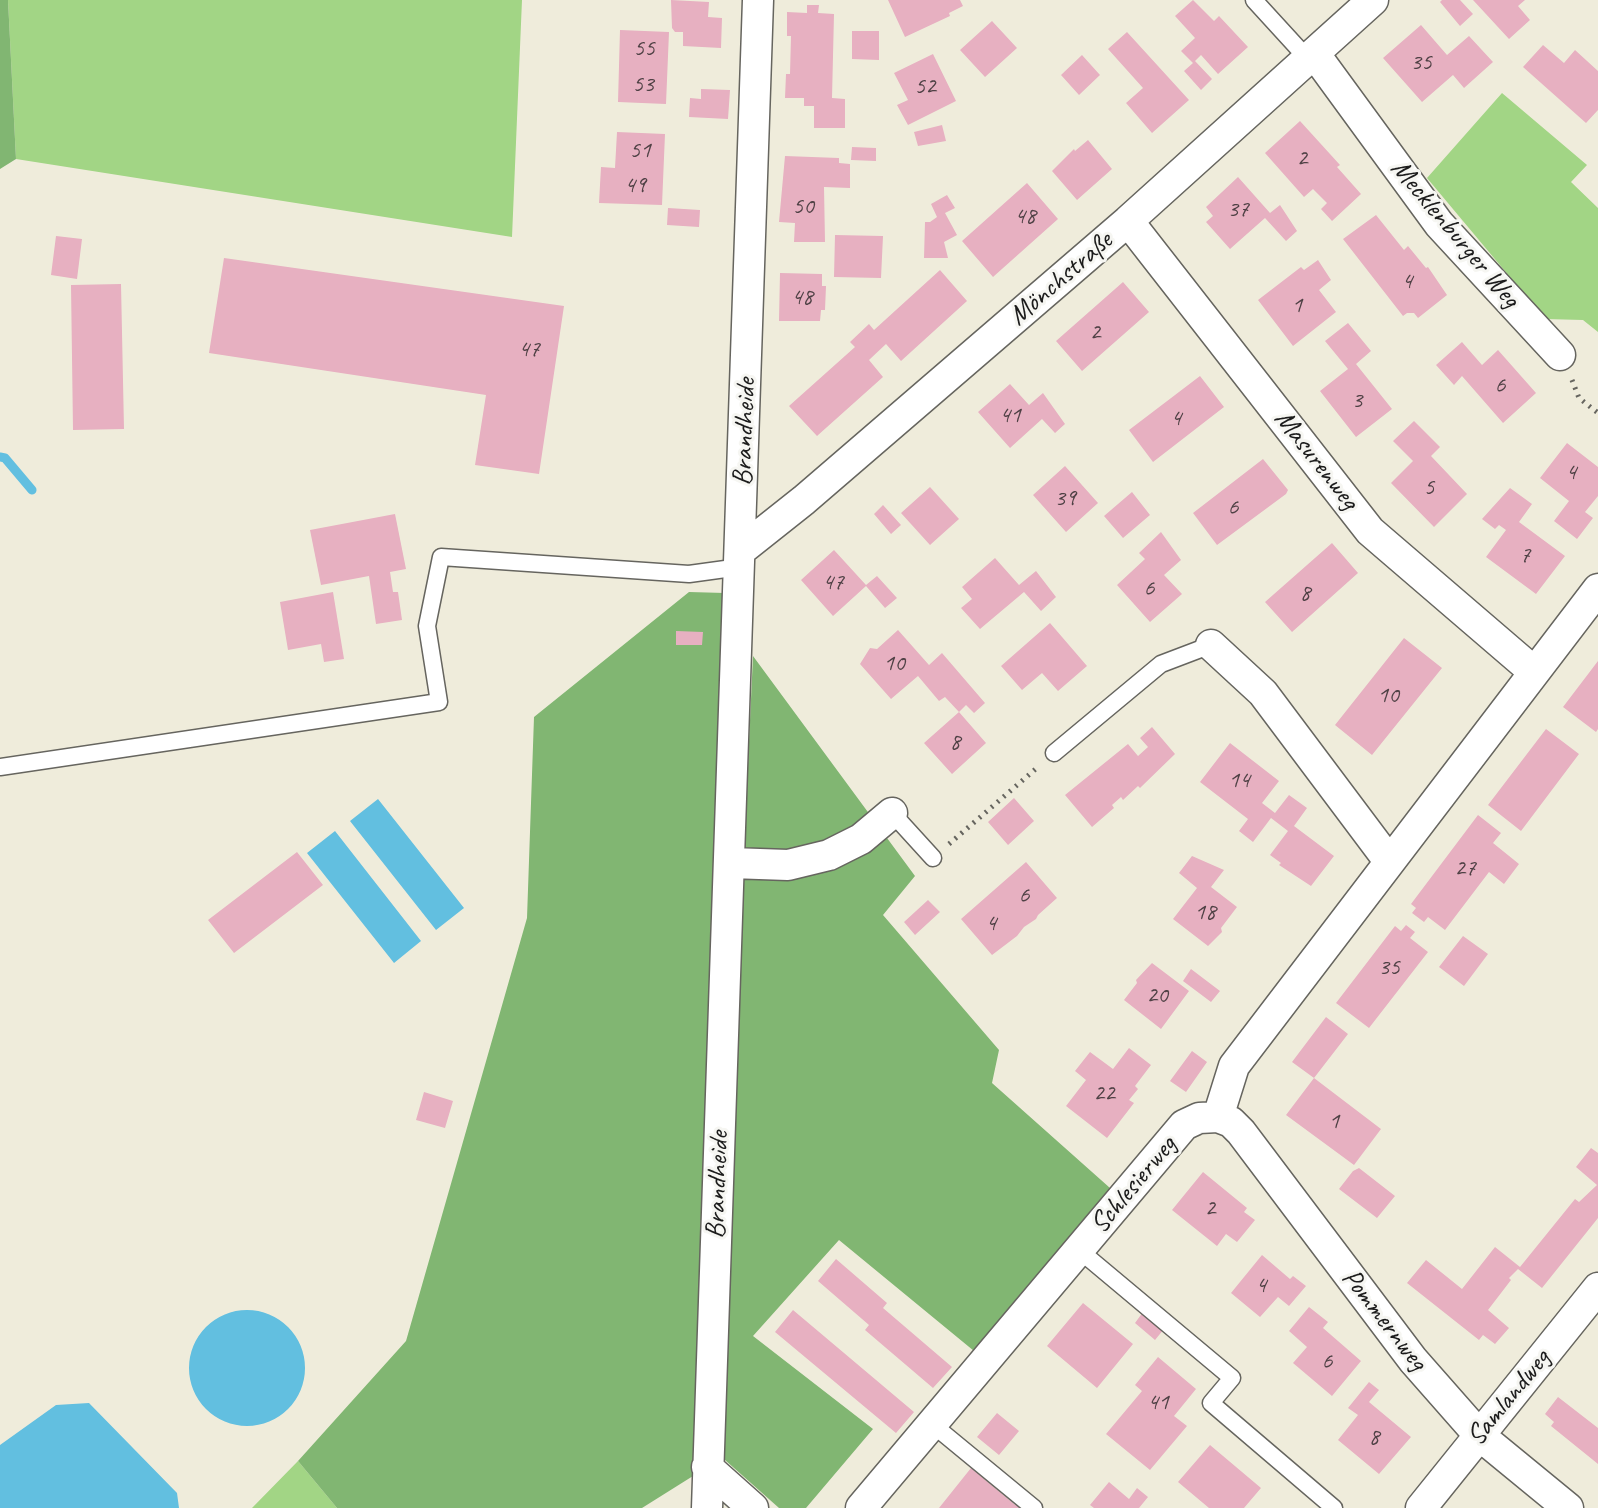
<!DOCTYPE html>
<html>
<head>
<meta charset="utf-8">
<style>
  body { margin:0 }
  canvas { display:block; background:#efecdb }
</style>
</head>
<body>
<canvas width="1598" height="1508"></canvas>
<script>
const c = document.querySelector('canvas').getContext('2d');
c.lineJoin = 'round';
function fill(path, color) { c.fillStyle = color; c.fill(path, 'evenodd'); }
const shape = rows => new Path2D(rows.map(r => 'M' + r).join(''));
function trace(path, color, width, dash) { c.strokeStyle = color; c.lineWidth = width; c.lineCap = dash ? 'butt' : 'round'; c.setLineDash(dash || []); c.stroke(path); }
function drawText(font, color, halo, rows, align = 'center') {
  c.font = font + ' Caveat,sans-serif'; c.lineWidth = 6; c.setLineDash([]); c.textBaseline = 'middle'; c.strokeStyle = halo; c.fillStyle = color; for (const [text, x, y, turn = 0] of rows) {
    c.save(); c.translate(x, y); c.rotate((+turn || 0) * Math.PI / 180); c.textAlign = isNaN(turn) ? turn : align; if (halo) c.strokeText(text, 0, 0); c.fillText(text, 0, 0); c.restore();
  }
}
fill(shape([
  [8,0,522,0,512,237,16,159],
  [1502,93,1587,165,1571,182,1598,208,1598,332,1583,320,1545,319,1427,178],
  [298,1461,337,1508,252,1508]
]), '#a2d585');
fill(shape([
  [0,0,8,0,16,159,0,169],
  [689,592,725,593,693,1476,642,1508,337,1508,298,1461,406,1341,527,918,534,717],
  [753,656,915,876,883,915,999,1050,992,1083,1110,1188,974,1351,839,1240,753,1336,873,1429,806,1508,779,1508,716,1452]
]), '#81b672');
fill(shape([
  [378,799,464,908,436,930,350,821],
  [335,831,421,941,394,963,307,853],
  '189 1368a58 58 0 1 1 116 0a58 58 0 1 1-116 0Z',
  [89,1403,177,1493,179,1508,0,1508,0,1445,56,1405]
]), '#62bfe0');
trace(shape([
  [0,457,5,458,32,490]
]), '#62bfe0', 9);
fill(shape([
  [671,0,709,2,708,17,722,18,721,48,683,46,683,32,675,32,672,28],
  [888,0,960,0,963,6,949,13,950,16,905,37],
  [1193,0,1214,21,1219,16,1248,47,1218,74,1201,55,1195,61,1212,79,1201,90,1184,71,1193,63,1181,51,1195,38,1175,16],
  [1442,0,1460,0,1473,14,1460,26,1440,2],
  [1473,0,1525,0,1518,6,1530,20,1509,39],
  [807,5,819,5,818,13,834,14,832,98,845,99,845,128,814,128,814,106,804,106,804,98,785,98,786,74,790,74,791,36,787,36,787,12,807,13],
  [992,21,1017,48,985,77,960,50],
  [1421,25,1447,55,1469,36,1493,62,1464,88,1453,75,1422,102,1383,58],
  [620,30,669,32,666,104,618,102],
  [852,31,879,31,879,60,852,59],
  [1127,32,1189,100,1152,133,1126,103,1143,88,1108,49],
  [1543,45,1564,63,1575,50,1598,71,1598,110,1586,123,1523,67],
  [933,54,956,101,908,125,897,105,908,100,894,73],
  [1082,55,1100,75,1079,95,1061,75],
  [701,89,730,90,728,119,689,117,690,98,701,99],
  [1300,121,1340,165,1337,167,1361,194,1332,221,1321,209,1327,203,1313,189,1304,197,1265,153],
  [942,125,946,141,918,146,914,132],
  [617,132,665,134,662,205,599,203,601,167,615,168],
  [1088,140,1112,169,1077,200,1052,171,1074,149,1075,151],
  [852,147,876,148,876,161,851,160],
  [785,156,839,158,839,163,850,164,850,188,824,187,825,242,794,242,795,223,779,222],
  [1238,177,1270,213,1280,205,1297,231,1286,241,1265,218,1230,249,1206,222,1213,216,1206,207],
  [1027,183,1058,219,993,277,962,241],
  [947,195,955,208,945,213,957,235,944,242,948,258,924,258,925,222,930,222,937,217,931,204],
  [668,208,700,210,699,227,667,225],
  [1376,215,1404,250,1408,246,1426,268,1428,267,1447,295,1418,318,1414,313,1407,313,1403,316,1343,239],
  [835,235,883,236,881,278,834,277],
  [56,236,82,239,77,279,51,275],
  [224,258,564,306,539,474,475,465,486,395,209,353],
  [1318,260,1331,280,1319,290,1336,312,1293,346,1258,300,1301,267,1304,270],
  [940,270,967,301,901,361,886,344,869,360,883,377,817,436,789,406,855,347,850,342,869,324,874,330],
  [780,273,822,274,822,286,826,286,825,310,821,310,820,321,779,321],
  [1123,282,1149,312,1082,371,1056,341],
  [121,284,124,429,73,430,71,285],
  [1348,323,1371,351,1356,364,1392,409,1356,437,1320,391,1348,369,1325,341],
  [1462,342,1482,365,1498,350,1536,393,1503,423,1462,376,1454,385,1436,365],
  [1200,376,1224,407,1153,462,1129,430],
  [1010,384,1029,405,1043,393,1065,424,1055,433,1042,419,1010,448,978,412],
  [1414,421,1440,447,1431,456,1467,494,1434,527,1391,483,1413,461,1393,441],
  [1567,443,1598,467,1598,496,1585,512,1593,518,1577,539,1554,521,1569,501,1540,478],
  [1263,459,1288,490,1286,494,1217,545,1193,513],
  [1065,466,1098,503,1066,532,1033,495],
  [930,487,959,519,930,545,901,513],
  [1510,488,1532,504,1519,522,1565,556,1536,594,1486,557,1506,530,1499,525,1495,529,1482,519],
  [1132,492,1150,515,1123,538,1104,516],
  [883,505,901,525,891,534,874,514],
  [395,514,406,569,390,572,393,592,398,592,402,620,376,624,369,576,321,585,310,530],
  [1161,532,1181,560,1164,575,1182,594,1150,622,1117,585,1145,559,1139,553],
  [1332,543,1358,573,1292,632,1265,602],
  [834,550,866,585,877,576,897,598,885,608,866,586,833,616,801,580],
  [995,558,1019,585,1036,571,1056,597,1041,611,1024,592,980,629,961,608,972,599,962,587],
  [333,592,344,659,324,662,321,644,288,650,280,602],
  [1050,623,1087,666,1058,691,1042,673,1022,690,1001,666],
  [898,630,929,665,942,653,985,703,974,713,966,705,959,712,945,697,939,701,918,676,891,699,860,664,870,648,877,649],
  [676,631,703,632,702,645,676,645],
  [1404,638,1442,668,1372,755,1335,725],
  [1598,661,1598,729,1596,732,1563,707],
  [959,712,986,743,952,774,924,743],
  [1152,727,1175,754,1140,788,1138,786,1123,800,1121,797,1112,805,1114,808,1092,827,1065,795,1128,744,1138,756,1148,747,1140,738],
  [1546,729,1579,754,1521,831,1488,805],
  [1230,743,1279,781,1262,803,1275,813,1289,795,1307,808,1294,826,1334,856,1311,886,1279,865,1281,863,1270,855,1288,831,1271,818,1253,842,1239,831,1248,819,1200,782],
  [1014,798,1034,821,1008,845,988,822],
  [1478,815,1501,833,1493,843,1519,864,1504,884,1489,872,1445,930,1428,917,1424,922,1412,913,1416,908,1411,904],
  [297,852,323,885,234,953,208,920],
  [1192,856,1224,870,1211,887,1237,907,1221,928,1222,932,1208,946,1173,919,1197,888,1179,873],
  [1026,862,1057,898,1038,915,1036,919,1024,927,1017,936,992,955,961,919],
  [928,900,940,912,915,935,904,922],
  [1406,925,1415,932,1410,938,1428,952,1369,1028,1336,1003,1395,926,1401,931],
  [1463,936,1488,954,1464,986,1439,967],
  [1152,963,1189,991,1161,1029,1124,1000,1137,983,1136,980],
  [1191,969,1220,991,1211,1002,1183,981],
  [1326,1017,1348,1034,1314,1078,1381,1129,1354,1165,1286,1115,1314,1078,1292,1062],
  [1129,1048,1151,1065,1135,1086,1138,1089,1129,1100,1134,1103,1107,1138,1066,1106,1086,1080,1075,1071,1090,1052,1113,1069],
  [1192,1051,1207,1062,1186,1092,1170,1081],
  [424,1092,453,1101,445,1128,416,1120],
  [1591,1148,1598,1153,1598,1218,1542,1288,1518,1269,1509,1278,1511,1280,1488,1310,1509,1328,1495,1344,1483,1335,1479,1340,1407,1283,1426,1260,1462,1289,1495,1247,1520,1267,1575,1199,1579,1202,1597,1185,1576,1167],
  [1359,1168,1395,1196,1377,1218,1339,1189,1353,1171],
  [1203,1172,1247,1208,1244,1212,1255,1220,1237,1242,1226,1234,1217,1246,1172,1210],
  [1262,1255,1290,1279,1293,1276,1306,1286,1289,1306,1278,1297,1260,1317,1231,1293],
  [836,1259,887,1303,883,1308,952,1367,933,1388,865,1330,869,1325,818,1281],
  [1083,1303,1133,1344,1097,1388,1047,1346],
  [1309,1307,1328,1322,1323,1328,1361,1361,1332,1396,1293,1363,1307,1347,1289,1331],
  [793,1310,914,1412,896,1433,775,1332],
  [1143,1312,1164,1329,1155,1340,1135,1323],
  [1158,1357,1196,1389,1174,1416,1187,1426,1150,1470,1106,1434,1142,1391,1135,1385],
  [1369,1382,1379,1390,1369,1402,1411,1437,1379,1474,1338,1440,1358,1415,1348,1408],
  [1558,1397,1598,1428,1598,1464,1551,1426,1554,1422,1545,1414],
  [997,1413,1019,1431,999,1455,977,1437],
  [1210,1445,1261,1488,1244,1508,1209,1508,1178,1482],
  [971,1468,1014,1504,1020,1508,939,1508],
  [1109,1482,1129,1499,1137,1488,1148,1497,1139,1508,1094,1508,1090,1505]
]), '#e7b0c1');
const service = shape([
  [1254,0,1307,58],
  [1054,753,1161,664,1211,645],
  [0,767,439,702,427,626,441,557,689,574,740,567],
  [892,813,933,858],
  [1079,1250,1232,1378,1211,1403,1334,1508],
  [932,1424,1034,1508]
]);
const minor = shape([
  [1314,53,1439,224,1560,355],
  [1128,221,1370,531,1533,671],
  [741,550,804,500,1128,221,1373,0],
  [1211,645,1263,693,1389,861],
  [731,863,788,865,829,855,861,839,892,813],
  [1218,1117,1234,1066,1598,589],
  [707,1467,753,1508],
  [707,1508,758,0],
  [861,1508,1184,1125,1199,1118,1218,1117,1231,1122,1241,1132,1413,1360,1479,1435,1568,1508],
  [1421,1508,1598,1288]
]);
trace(service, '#66655f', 19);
trace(minor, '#66655f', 33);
trace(shape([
  [1572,380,1579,398,1598,413],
  [949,844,1038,767]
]), '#66655f', 5, [2, 6]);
trace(service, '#fff', 16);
trace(minor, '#fff', 30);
drawText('24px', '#4f4145', null, [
  ["55",644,49],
  ["35",1421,63],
  ["53",643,85],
  ["52",925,87],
  ["51",640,151],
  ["2",1302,159],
  ["49",635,186],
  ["50",803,207],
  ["37",1238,210],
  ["48",1025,217],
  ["4",1407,282],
  ["48",802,298],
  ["1",1297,306],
  ["2",1095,333],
  ["47",529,350],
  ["6",1500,386],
  ["3",1357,401],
  ["41",1010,416],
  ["4",1176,419],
  ["4",1571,473],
  ["5",1429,488],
  ["39",1065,499],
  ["6",1233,508],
  ["7",1525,556],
  ["47",833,583],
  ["6",1149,589],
  ["8",1305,594],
  ["10",894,664],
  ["10",1388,696],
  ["8",955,743],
  ["14",1239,781],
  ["27",1465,869],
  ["6",1024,896],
  ["18",1205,913],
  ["4",991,924],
  ["35",1389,968],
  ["20",1157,996],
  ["22",1104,1094],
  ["1",1334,1122],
  ["2",1210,1209],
  ["4",1261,1286],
  ["6",1327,1362],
  ["41",1158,1403],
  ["8",1374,1438]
]);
drawText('28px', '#1c1c1c', '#f6f6f2', [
  ["Mecklenburger Weg",1455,234,50],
  ["Mönchstraße",1061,279,-41],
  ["Brandheide",745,432,-88],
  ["Masurenweg",1316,460,52],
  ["Brandheide",718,1185,-88],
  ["Schlesierweg",1134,1185,-50],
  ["Pommernweg",1384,1320,52],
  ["Samlandweg",1509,1398,-51]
]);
</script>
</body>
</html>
